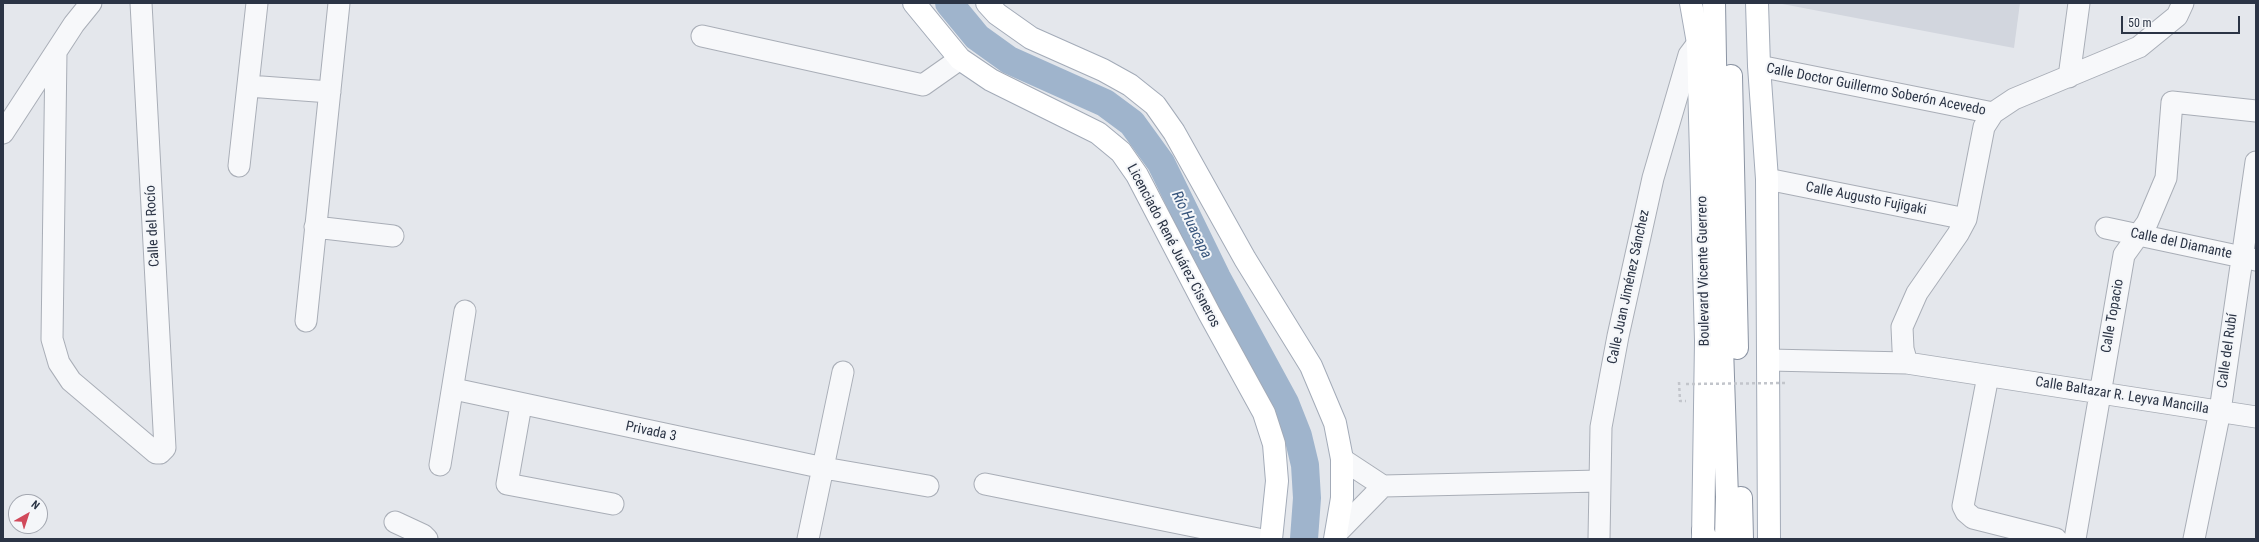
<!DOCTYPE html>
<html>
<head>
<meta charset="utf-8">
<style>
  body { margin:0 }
  #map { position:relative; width:2259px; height:542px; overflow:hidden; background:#e4e7ec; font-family:"Roboto Condensed",sans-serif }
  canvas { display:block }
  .frame { position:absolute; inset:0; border:4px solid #2b3445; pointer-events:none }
  .north { position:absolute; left:8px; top:494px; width:40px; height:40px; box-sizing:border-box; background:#f4f6f9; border:1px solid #a4a8b1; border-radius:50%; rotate:39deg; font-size:11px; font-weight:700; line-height:16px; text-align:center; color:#2b3445 }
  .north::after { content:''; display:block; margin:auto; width:14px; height:18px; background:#d1495b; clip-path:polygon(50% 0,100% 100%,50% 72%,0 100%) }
  .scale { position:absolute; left:2121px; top:16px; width:119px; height:18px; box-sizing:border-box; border:2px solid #2b3445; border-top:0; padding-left:5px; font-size:12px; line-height:14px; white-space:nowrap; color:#2b3445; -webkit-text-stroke:3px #f4f6f9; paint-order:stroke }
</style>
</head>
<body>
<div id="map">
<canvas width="2259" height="542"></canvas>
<div class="frame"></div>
<div class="north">N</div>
<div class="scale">50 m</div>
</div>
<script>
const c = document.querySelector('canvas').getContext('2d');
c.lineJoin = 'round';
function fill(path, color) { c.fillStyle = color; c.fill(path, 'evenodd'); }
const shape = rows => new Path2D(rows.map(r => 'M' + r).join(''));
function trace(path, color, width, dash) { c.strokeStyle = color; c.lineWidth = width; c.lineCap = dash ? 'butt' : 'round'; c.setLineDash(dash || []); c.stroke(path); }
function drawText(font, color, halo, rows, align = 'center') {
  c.font = font + ' "Roboto Condensed",sans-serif'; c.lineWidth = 4; c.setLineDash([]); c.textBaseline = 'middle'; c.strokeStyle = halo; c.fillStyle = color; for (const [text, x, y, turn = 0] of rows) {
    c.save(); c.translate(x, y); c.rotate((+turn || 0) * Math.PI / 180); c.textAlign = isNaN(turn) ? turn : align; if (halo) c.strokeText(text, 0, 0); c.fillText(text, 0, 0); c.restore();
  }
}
fill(shape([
  [1777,3,2020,3,2014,48]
]), '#d2d6de');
trace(shape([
  [949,3,977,37,1009,60,1105,103,1132,123,1161,163,1217,278,1285,403,1298,436,1305,465,1307,498,1304,539]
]), '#9fb4cc', 28);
const minor = shape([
  [702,36,923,85,960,59],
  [56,52,52,339,59,363,71,381,156,453,160,453,165,448,141,3],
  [1759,66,1993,113],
  [2069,77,2079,3],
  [248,86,330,92],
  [3,133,74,24,91,3],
  [239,166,257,3],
  [1767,179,1966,219],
  [315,227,393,236],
  [2106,228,2256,260],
  [306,321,339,3],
  [1769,360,1907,363,2256,417],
  [1907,363,1903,349,1902,327,1917,293,1958,234,1966,219,1984,127,1993,113,2014,99,2139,47,2177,16,2183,3],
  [1988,376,1963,506,1966,512,1973,518,2056,539],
  [454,389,824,468,928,486],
  [521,405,507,484,613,504],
  [1342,459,1383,486,1599,481],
  [440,465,465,311],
  [985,484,1258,539],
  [395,522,423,535,427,539],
  [1337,533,1383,486],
  [808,539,843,372],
  [1599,539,1601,427,1618,336,1653,178,1689,55,1698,43],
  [2075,539,2124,255,2147,223,2166,178,2172,102,2256,111],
  [2194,539,2220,411,2256,162]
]);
const major = shape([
  [914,3,960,59,991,80,1098,133,1121,152,1137,175,1209,313,1264,413,1274,444,1277,481,1271,539],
  [987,3,997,14,1031,38,1103,70,1130,85,1155,105,1174,132,1245,259,1311,366,1335,423,1342,459,1342,498,1335,539],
  [1691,3,1698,43,1706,341,1703,539],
  [1757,3,1759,66,1767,179,1769,539]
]);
const highway = shape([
  [1714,3,1718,227,1727,497,1726,539],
  [1731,76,1737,348],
  [1741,498,1742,539],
  [1703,531,1706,539]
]);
trace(minor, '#a9aeb7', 23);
trace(major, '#a3abb8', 24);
trace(highway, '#8b94a3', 24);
trace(shape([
  [1679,382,1680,401,1686,401]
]), '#c2c5cb', 2.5, [3, 3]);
trace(minor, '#f7f8fa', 21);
trace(major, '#fff', 22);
trace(highway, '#fff', 22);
trace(shape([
  [1686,384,1787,383]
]), '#c2c5cb', 2.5, [3, 3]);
drawText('14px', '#2b3445', '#f4f6f9', [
  ["Calle Doctor Guillermo Soberón Acevedo",1876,90,11],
  ["Calle Augusto Fujigaki",1866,199,11],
  ["Calle del Rocío",153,226,-93],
  ["Calle del Diamante",2181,244,12],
  ["Licenciado René Juárez Cisneros",1173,246,62],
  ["Boulevard Vicente Guerrero",1704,271,-91],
  ["Calle Juan Jiménez Sánchez",1629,287,-78],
  ["Calle Topacio",2113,316,-80],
  ["Calle del Rubí",2228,351,-82],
  ["Calle Baltazar R. Leyva Mancilla",2122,396,9],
  ["Privada 3",651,432,12]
]);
drawText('italic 15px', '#34527a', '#f4f6f9', [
  ["Río Huacapa",1191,225,64]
]);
</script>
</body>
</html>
